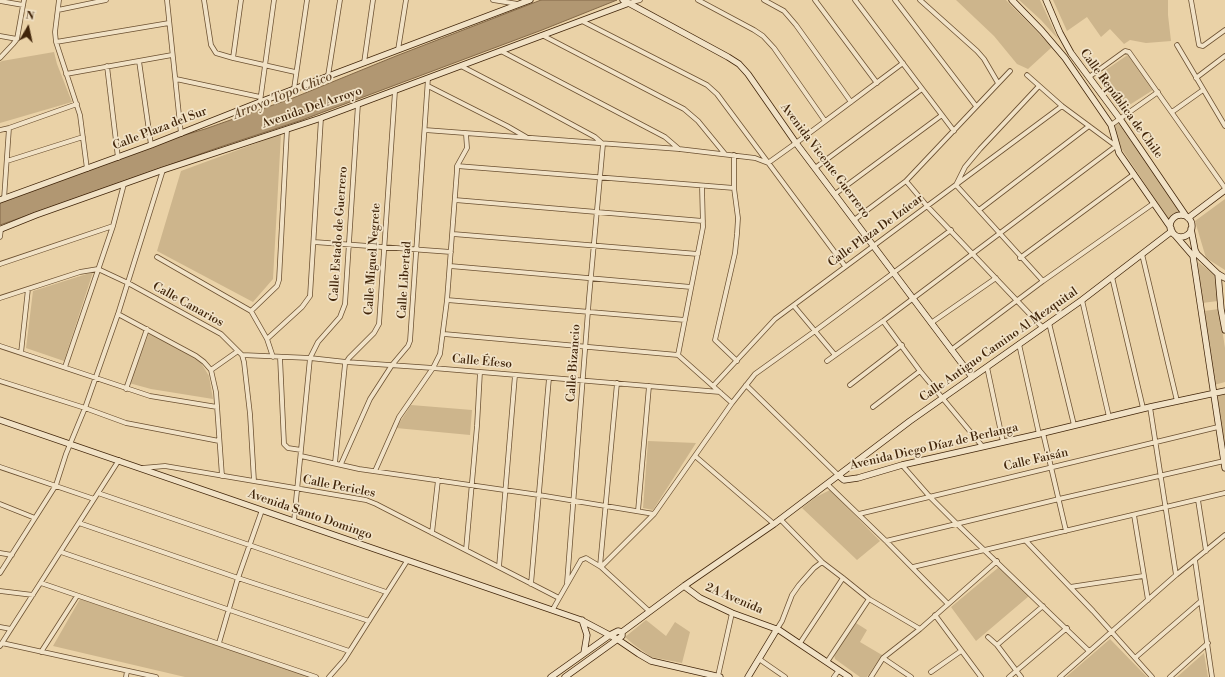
<!DOCTYPE html>
<html>
<head>
<meta charset="utf-8">
<style>
  body { margin:0 }
  #map { position:relative; width:1225px; height:677px; overflow:hidden; background:#ead2a7; font-family:"Libre Bodoni",serif }
  canvas { display:block }
  .north { position:absolute; left:8px; top:8px; width:40px; height:40px; -webkit-text-stroke:3px #f1e2c6; paint-order:stroke; rotate:9deg; font-size:11px; font-weight:700; line-height:16px; text-align:center; color:#41250a }
  .north::after { content:''; display:block; margin:auto; width:14px; height:18px; background:#41250a; clip-path:polygon(50% 0,100% 100%,50% 72%,0 100%) }
</style>
</head>
<body>
<div id="map">
<canvas width="1225" height="677"></canvas>
<div class="north">N</div>
</div>
<script>
const c = document.querySelector('canvas').getContext('2d');
c.lineJoin = 'round';
function fill(path, color) { c.fillStyle = color; c.fill(path, 'evenodd'); }
const shape = rows => new Path2D(rows.map(r => 'M' + r).join(''));
function trace(path, color, width, dash) { c.strokeStyle = color; c.lineWidth = width; c.lineCap = dash ? 'butt' : 'round'; c.setLineDash(dash || []); c.stroke(path); }
function drawText(font, color, halo, rows, align = 'center') {
  c.font = font + ' "Libre Bodoni",serif'; c.lineWidth = 3.5; c.setLineDash([]); c.textBaseline = 'middle'; c.strokeStyle = halo; c.fillStyle = color; for (const [text, x, y, turn = 0] of rows) {
    c.save(); c.translate(x, y); c.rotate((+turn || 0) * Math.PI / 180); c.textAlign = isNaN(turn) ? turn : align; if (halo) c.strokeText(text, 0, 0); c.fillText(text, 0, 0); c.restore();
  }
}
fill(shape([
  [956,0,1006,0,1052,47,1028,69,1017,64,994,36],
  [1019,0,1040,0,1058,39,1041,20],
  [1053,0,1168,0,1168,15,1171,41,1146,43,1130,40,1124,44,1110,29,1101,37,1087,17,1067,31],
  [54,52,57,64,72,102,0,123,0,62,2,61],
  [1129,54,1153,90,1120,111,1097,76],
  [1118,123,1154,173,1179,211,1169,220,1117,142,1115,125],
  [281,134,273,279,253,302,157,251,181,171],
  [1225,199,1225,270,1206,258,1195,221],
  [1198,262,1215,275,1218,301,1202,303],
  [93,272,64,361,26,348,33,291],
  [1219,309,1225,348,1225,382,1214,385,1204,311],
  [149,333,200,361,209,376,213,399,151,389,129,383],
  [1225,394,1225,454,1216,396],
  [411,405,472,410,470,435,396,428],
  [648,441,696,443,653,510,643,508],
  [830,490,880,541,857,560,802,508,816,497],
  [999,567,1029,596,976,641,951,607],
  [80,599,309,677,185,677,53,646],
  [646,620,666,636,675,622,690,632,682,663,651,657,633,644,625,637],
  [856,623,867,630,860,642,882,655,867,677,860,677,835,659,834,655],
  [1110,639,1147,677,1066,677],
  [1204,653,1208,677,1177,677]
]), '#cdb58c');
const water = shape([
  [541,0,617,0,542,30,302,120,217,148,0,225,0,201,151,145,205,129,293,98,396,56,541,0]
]);
fill(water, '#b19772');
trace(water, '#846948', 1);
const street = shape([
  [59,0,55,32,56,42,80,115,87,169],
  [167,0,181,134],
  [204,0,211,45,216,53,233,58,295,72],
  [493,0,518,4],
  [698,0,754,30,763,36,774,48,825,121],
  [764,0,784,11,796,25,851,102],
  [815,0,877,83],
  [855,0,954,131],
  [895,0,976,106],
  [920,0,977,51,984,59,998,83],
  [1191,0,1199,45,1203,46,1225,30],
  [0,1,23,5],
  [629,3,640,0],
  [58,10,106,0],
  [582,21,707,85,717,94,845,266],
  [542,35,684,109,698,121,725,154],
  [0,36,17,39],
  [56,42,169,23],
  [1177,45,1225,126],
  [398,50,406,0],
  [501,51,665,137,679,149],
  [0,58,13,44,17,39,24,0],
  [233,58,241,0],
  [139,61,151,145],
  [364,63,373,0],
  [107,66,118,158],
  [461,66,534,104,595,137,603,144,589,298,567,583],
  [66,74,172,55],
  [328,76,340,0],
  [1089,77,1125,51,1129,52,1225,188],
  [1196,78,1225,56],
  [176,79,260,97],
  [428,86,507,126,526,137],
  [1039,86,980,149,965,167,956,185,1043,281],
  [294,89,307,0],
  [260,102,274,0],
  [1172,112,1203,90],
  [1111,125,1158,92],
  [0,130,9,128,77,104],
  [425,130,679,149,755,158,768,163,796,143,903,63],
  [734,155,734,188,738,218,737,234,735,253,715,340,737,361],
  [7,161,83,137],
  [457,166,734,188],
  [815,168,922,89],
  [906,181,927,206,1042,327],
  [835,194,942,115],
  [4,199,9,128],
  [455,200,703,221],
  [979,210,1089,126],
  [854,220,906,181,1010,71],
  [453,234,698,254],
  [0,237,1,229],
  [314,242,451,252],
  [1142,254,1177,401],
  [157,257,251,311,267,339,273,357],
  [1020,258,1134,174],
  [0,264,113,226],
  [450,266,691,287],
  [1112,277,1143,408],
  [0,298,80,272,98,269,128,283,221,334,242,355,244,362,250,414,254,481],
  [447,300,685,320],
  [1082,300,1109,417],
  [794,306,835,355],
  [251,311,277,286,279,280,287,129],
  [118,314,196,356,204,362,211,370,216,392,222,476],
  [883,321,920,371,983,447],
  [931,323,996,278],
  [1049,323,1074,425],
  [444,334,678,355],
  [267,339,302,307,310,296,321,118],
  [1019,344,1039,434],
  [0,346,150,396,217,407],
  [951,350,1043,281,1154,203],
  [21,353,28,289],
  [242,355,310,358,346,362,433,368,720,392],
  [678,355,703,227,702,186],
  [678,355,732,403],
  [280,357,284,444,288,448,301,450],
  [827,361,883,321,1116,146,1062,106,1027,75],
  [65,367,113,226,124,184],
  [987,367,1003,442],
  [211,370,238,351],
  [0,381,85,408,126,423,219,441],
  [746,385,839,476],
  [850,385,902,345],
  [713,386,775,319,1062,106],
  [126,389,147,329],
  [873,407,920,371],
  [1150,407,1176,575],
  [1043,433,1066,531],
  [301,456,359,469,539,495,654,514],
  [695,456,774,524],
  [335,463,345,364,349,358,374,333,379,324,395,91],
  [341,464,370,399,392,365,408,346,410,341,428,78],
  [902,465,930,497,956,523,1089,651],
  [0,467,94,499],
  [142,468,165,466,366,500,376,504,559,598],
  [375,471,399,417,433,368,440,354,447,300,457,170,457,166,467,148,466,134],
  [827,484,886,541,948,604],
  [98,493,386,592],
  [1198,500,1206,551],
  [0,504,35,518],
  [638,511,649,386],
  [859,514,1218,427],
  [1134,515,1148,600],
  [780,519,822,562,843,578,869,599,920,629],
  [294,521,310,358,318,342,340,317,345,304,358,104],
  [79,523,238,578,369,621],
  [432,533,438,480],
  [886,541,1059,499,1224,461],
  [1026,541,1093,611,1152,677],
  [466,550,477,426,480,372],
  [61,552,349,651],
  [0,553,12,555],
  [1195,560,1212,677],
  [600,566,617,383],
  [499,567,515,375],
  [601,567,654,514,732,403,755,374,815,331,951,230],
  [913,567,1225,493],
  [0,573,56,485,66,454,85,408,118,314,163,170],
  [41,583,316,677],
  [531,584,549,378],
  [1070,587,1143,576],
  [0,591,33,595],
  [553,609,581,560,586,558,601,567,649,611],
  [935,615,981,677],
  [0,627,11,629],
  [777,629,782,621,792,595,799,585,814,568,822,562],
  [988,637,997,645,1021,677],
  [2,643,156,677],
  [219,643,238,578,262,510],
  [800,643,843,578],
  [997,645,1043,606],
  [0,646,119,460],
  [41,652,77,596],
  [883,658,911,677],
  [1135,658,1201,601],
  [759,659,785,677],
  [827,662,869,599],
  [931,672,961,651],
  [718,676,732,613],
  [126,677,127,671],
  [329,677,344,660,407,561],
  [834,677,839,670],
  [871,677,883,658,920,629,997,561],
  [1009,677,1067,628],
  [1060,677,1176,575,1225,535],
  [1170,677,1208,643]
]);
const secondary = shape([
  [623,0,728,57,739,64,748,74,796,143,972,377],
  [1012,0,1042,31,1065,58,1111,125,1119,153,1171,228],
  [1046,0,1060,33,1071,53,1120,119,1186,216],
  [0,200,151,145,260,102,530,0],
  '1170 226a11 11 0 1 1 22 0a11 11 0 1 1-22 0Z',
  [1188,218,1225,190],
  [1,229,36,215,163,170,321,118,629,3],
  [1191,229,1195,250,1197,254,1218,274,1225,278],
  [1174,234,1193,256,1225,468],
  [1218,274,1221,309,1225,330],
  [0,420,581,620,617,639,639,654,651,661,720,677],
  [839,476,844,480,858,478,902,465,1039,434,1150,407,1225,391],
  [684,586,700,598,713,604,732,613,779,630,849,677],
  [582,620,587,635,584,653],
  [551,677,610,635,618,631,622,632],
  [565,677,622,636,622,632,684,586,774,524,910,421,1082,300,1172,231],
  [748,677,777,629]
]);
trace(street, '#6b5031', 5.5);
trace(secondary, '#41250a', 7);
trace(street, '#f1e2c6', 4);
trace(secondary, '#f1e2c6', 5.5);
drawText('12px', '#41250a', '#f1e2c6', [
  ["Calle República de Chile",1121,104,54],
  ["Avenida Del Arroyo",312,108,-19],
  ["Calle Plaza del Sur",160,129,-21],
  ["Avenida Vicente Guerrero",825,161,53],
  ["Calle Plaza De Izúcar",876,231,-36],
  ["Calle Estado de Guerrero",339,234,-86],
  ["Calle Miguel Negrete",373,259,-86],
  ["Calle Libertad",405,280,-86],
  ["Calle Canarios",188,305,29],
  ["Calle Antiguo Camino Al Mezquital",999,345,-35],
  ["Calle Éfeso",482,362,5],
  ["Calle Bizancio",574,363,-86],
  ["Avenida Diego Díaz de Berlanga",934,447,-13],
  ["Calle Faisán",1036,460,-13],
  ["Calle Pericles",339,487,11],
  ["Avenida Santo Domingo",310,515,19],
  ["2A Avenida",734,599,23]
]);
drawText('italic 13px', '#634729', '#f1e2c6', [
  ["Arroyo Topo Chico",283,96,-22]
]);
</script>
</body>
</html>
